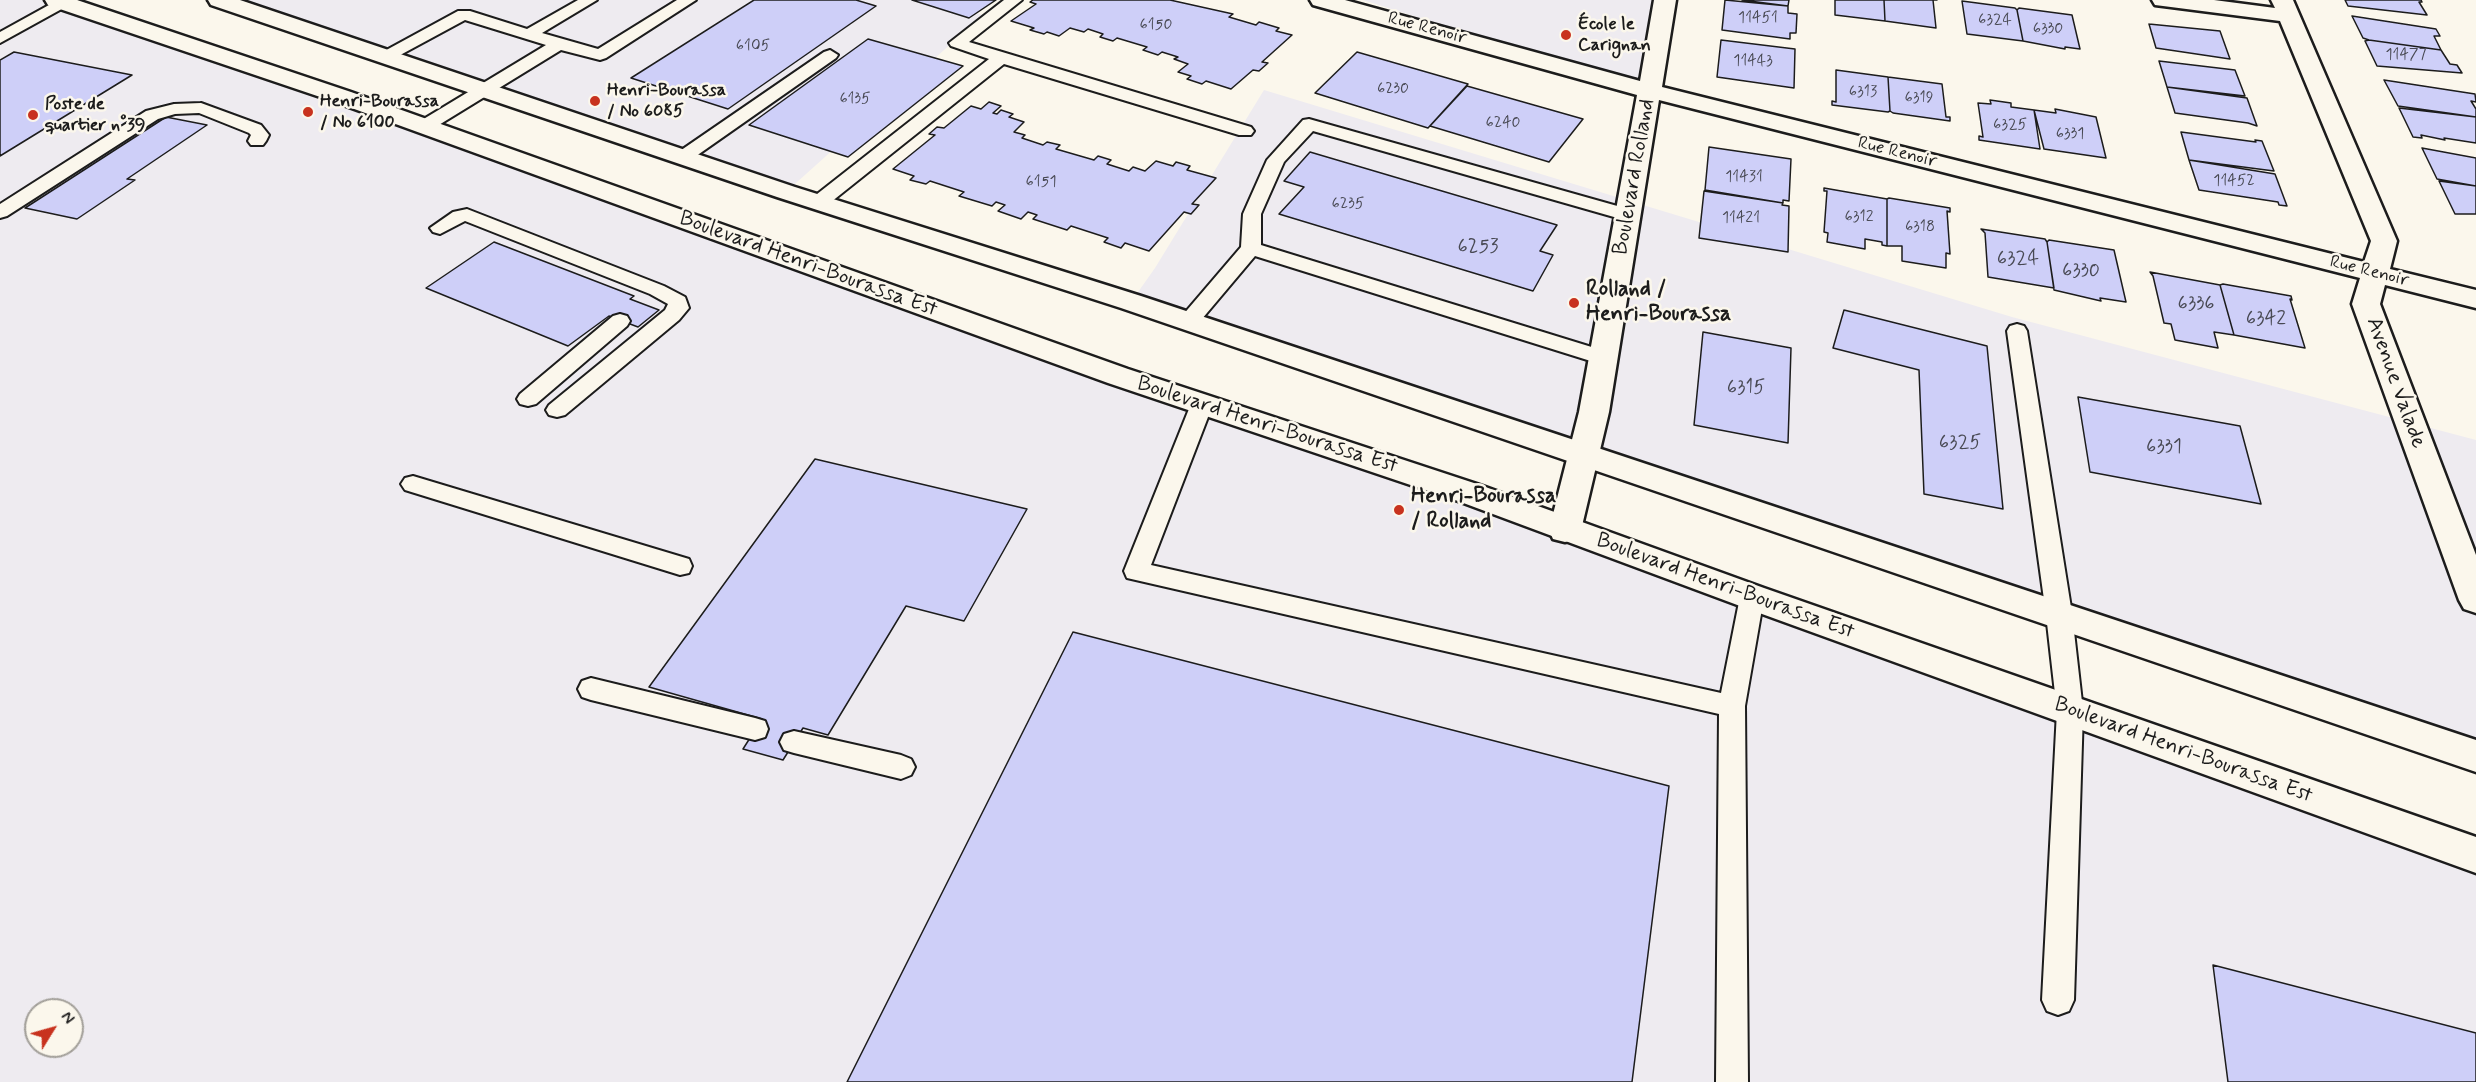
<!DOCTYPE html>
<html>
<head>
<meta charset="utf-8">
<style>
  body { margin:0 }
  #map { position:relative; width:2476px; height:1082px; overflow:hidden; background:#fbf7ec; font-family:Mynerve,sans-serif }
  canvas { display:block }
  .north { position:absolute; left:24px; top:998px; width:60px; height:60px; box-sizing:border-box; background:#fbf7ec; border:2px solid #a29f99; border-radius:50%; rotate:53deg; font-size:16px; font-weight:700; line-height:24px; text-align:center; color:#1c1c1c }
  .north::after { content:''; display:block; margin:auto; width:21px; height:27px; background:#c8321e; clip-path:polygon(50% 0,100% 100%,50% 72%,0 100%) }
</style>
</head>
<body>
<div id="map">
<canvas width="2476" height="1082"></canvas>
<div class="north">N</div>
</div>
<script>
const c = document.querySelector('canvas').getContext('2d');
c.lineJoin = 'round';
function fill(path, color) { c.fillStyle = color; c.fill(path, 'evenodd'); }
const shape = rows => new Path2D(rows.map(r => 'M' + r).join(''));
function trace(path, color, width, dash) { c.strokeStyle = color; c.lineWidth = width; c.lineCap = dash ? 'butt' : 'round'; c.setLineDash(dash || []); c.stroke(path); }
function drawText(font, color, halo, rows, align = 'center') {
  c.font = font + ' Mynerve,sans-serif'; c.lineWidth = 5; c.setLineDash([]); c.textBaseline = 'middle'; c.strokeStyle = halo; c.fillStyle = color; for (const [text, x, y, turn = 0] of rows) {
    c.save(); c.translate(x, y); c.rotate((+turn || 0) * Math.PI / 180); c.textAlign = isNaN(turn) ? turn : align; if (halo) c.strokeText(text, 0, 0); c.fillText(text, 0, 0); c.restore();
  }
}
fill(shape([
  [0,0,59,0,2476,862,2476,1082,0,1082],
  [36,1010,72,1010,72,1046,36,1046],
  [220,0,927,0,983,15,786,192],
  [1363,0,1665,0,1650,91],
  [1264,90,2012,317,2476,440,2476,758,1131,302,1155,268]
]), '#eeebf0');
const building = shape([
  [754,0,856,0,876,6,728,109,631,78,754,0],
  [912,0,996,0,969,18,912,0],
  [1033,0,1170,0,1233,14,1229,17,1256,25,1259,22,1279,28,1276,31,1292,35,1262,62,1268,63,1259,71,1253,70,1231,89,1206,81,1202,84,1187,79,1191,76,1178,72,1188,64,1174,59,1178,57,1162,52,1158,55,1143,50,1147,47,1117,38,1113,41,1100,37,1103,34,1088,29,1084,32,1070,28,1059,36,1047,32,1044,34,1030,30,1034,28,1011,21,1036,4,1030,2,1033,0],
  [1725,0,1788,6,1788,13,1797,14,1796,33,1790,33,1790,39,1722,30,1725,0],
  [1742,0,1789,0,1788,6,1742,0],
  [1835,0,1884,0,1885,21,1835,15,1835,0],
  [1884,0,1937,0,1933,0,1936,28,1885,21,1884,0],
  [2345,0,2421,0,2422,2,2419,2,2427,15,2348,6,2345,0],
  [1962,1,2015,8,2017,10,2023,41,1967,34,1962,1],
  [2019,8,2072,15,2080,49,2065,47,2065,49,2023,41,2017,10,2019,8],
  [2352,16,2436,29,2440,36,2434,36,2441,50,2369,40,2363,38,2352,16],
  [2149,24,2220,31,2230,59,2156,48,2149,24],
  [868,39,963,66,848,157,749,125,868,39],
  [1721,40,1795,49,1794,88,1717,77,1721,40],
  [2369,40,2441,50,2450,64,2457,65,2462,73,2377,66,2365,41,2369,40],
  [14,52,132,75,0,156,0,60,14,52],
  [1357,52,1468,84,1428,128,1315,93,1357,52],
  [2159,61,2235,70,2245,96,2167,87,2159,61],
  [1836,70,1888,77,1890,111,1888,112,1832,105,1832,101,1836,102,1836,70],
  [1888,77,1942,84,1946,117,1950,117,1950,121,1893,113,1890,111,1888,77],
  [2384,80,2475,94,2476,102,2471,101,2476,109,2476,117,2398,106,2384,80],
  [1467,86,1583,119,1549,162,1430,126,1467,86],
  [2167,87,2247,98,2257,126,2248,123,2175,113,2167,87],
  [1990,100,2011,103,2011,107,2034,110,2040,149,1979,140,1979,136,1983,137,1978,103,1991,104,1990,100],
  [989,102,1001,106,993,113,997,114,1001,110,1013,114,1009,117,1024,122,1014,132,1025,135,1022,138,1043,145,1047,142,1060,145,1056,149,1094,160,1098,156,1111,160,1107,164,1129,171,1133,167,1145,171,1156,161,1173,166,1176,162,1190,166,1187,170,1216,178,1192,204,1199,205,1191,214,1184,212,1149,251,1125,243,1121,248,1104,242,1108,238,1071,226,1067,230,1033,219,1037,215,1028,212,1021,219,998,211,1005,205,996,202,992,206,959,196,964,192,930,181,926,184,910,180,914,176,893,169,935,135,929,134,937,127,944,128,971,106,981,109,989,102],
  [2399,108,2476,117,2476,143,2444,138,2445,140,2421,135,2422,138,2413,137,2399,108],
  [2055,109,2096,117,2106,158,2044,149,2034,110,2056,113,2055,109],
  [166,117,207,125,127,179,135,180,77,219,25,208,166,117],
  [2181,132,2256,142,2255,140,2262,141,2274,171,2189,160,2181,132],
  [1709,147,1791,159,1789,201,1783,200,1783,203,1705,190,1709,147],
  [2422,148,2476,158,2476,186,2437,179,2422,148],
  [1310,152,1557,225,1540,251,1553,255,1533,291,1279,214,1304,187,1284,181,1310,152],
  [2189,160,2275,174,2287,206,2279,205,2278,202,2199,190,2189,160],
  [2439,181,2476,186,2476,214,2455,214,2439,181],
  [1824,188,1887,199,1887,246,1882,245,1882,242,1865,239,1865,249,1827,242,1828,233,1824,232,1827,191,1824,191,1824,188],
  [1704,191,1783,203,1782,205,1789,206,1788,252,1699,238,1704,191],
  [1889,198,1950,208,1950,212,1947,211,1950,254,1946,253,1946,268,1902,261,1902,246,1887,246,1887,199,1889,198],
  [1981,229,2045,239,2047,242,2054,288,1988,277,1985,233,1981,229],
  [2049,240,2114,250,2126,302,2100,298,2101,301,2054,290,2047,242,2049,240],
  [494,242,634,296,630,299,659,310,638,327,609,316,568,346,426,288,494,242],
  [2150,272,2220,285,2234,335,2214,332,2218,348,2175,340,2171,324,2164,323,2153,276,2150,272],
  [2223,284,2291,296,2292,300,2290,299,2305,348,2234,335,2220,285,2223,284],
  [1844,310,1987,346,2003,509,1924,494,1919,370,1833,348,1844,310],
  [1703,332,1791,348,1788,443,1694,425,1703,332],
  [2078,397,2240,426,2261,504,2090,472,2078,397],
  [815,459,1027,509,964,621,906,606,828,735,803,728,783,760,743,749,762,719,649,687,815,459],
  [1073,632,1669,786,1632,1082,847,1082,1073,632],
  [2213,965,2476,1033,2476,1082,2228,1082,2213,965]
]);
fill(building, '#cecff8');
trace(building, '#1c1c1c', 1.5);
const lane = shape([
  [58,0,78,0,0,43,0,32,58,0],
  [578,0,597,0,542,33,598,49,677,0,696,0,606,58,600,60,561,50,429,131,423,132,417,131,414,127,417,123,546,45,465,20,391,60,379,60,377,57,379,54,458,11,470,11,527,29,578,0],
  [1004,0,1022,0,969,42,1251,127,1254,131,1251,135,1239,135,1004,64,826,206,812,206,810,202,812,198,989,59,951,46,949,43,1004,0],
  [830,50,838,55,836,58,689,161,677,161,674,157,677,153,824,52,830,50],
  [201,103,261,125,269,135,266,141,263,145,251,145,248,141,251,135,249,133,199,113,175,114,158,119,7,216,0,218,0,204,146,111,174,104,201,103],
  [1309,119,1635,211,1637,215,1635,219,1621,219,1313,131,1284,162,1261,214,1261,245,1611,353,1615,358,1611,363,1604,365,1597,363,1255,256,1196,326,1189,328,1182,326,1179,321,1182,316,1241,247,1243,214,1267,160,1303,120,1309,119],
  [467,209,664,286,685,297,689,308,679,320,565,415,557,417,549,415,546,410,549,405,665,310,668,304,650,294,465,221,440,234,433,232,430,228,453,212,467,209],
  [620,314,627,316,630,321,627,326,536,404,528,406,520,404,517,399,520,394,613,316,620,314],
  [2017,324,2024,326,2027,331,2072,614,2083,711,2074,1000,2069,1011,2058,1015,2047,1011,2042,1000,2057,711,2046,614,2007,331,2010,326,2017,324],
  [1202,397,1210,399,1213,404,1151,565,1721,693,1740,597,1743,590,1752,587,1761,590,1764,597,1745,706,1748,1082,1716,1082,1719,714,1127,578,1124,571,1191,404,1194,399,1202,397],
  [413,476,689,559,692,566,689,573,680,575,405,490,401,484,405,478,413,476],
  [591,678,755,718,765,721,768,729,765,737,755,740,591,700,582,697,578,689,582,681,591,678],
  [794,731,901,755,911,759,915,767,911,775,901,779,794,753,784,750,780,742,784,734,794,731]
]);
const street = shape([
  [1310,0,1345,0,1640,81,1654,0,1676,0,1662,87,2364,262,2371,241,2280,21,2163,6,2155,5,2152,0,2214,0,2275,8,2271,0,2293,0,2397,241,2390,269,2476,290,2476,308,2385,285,2380,304,2476,555,2476,613,2464,609,2459,600,2352,304,2360,278,1659,100,1609,412,1581,530,1577,539,1565,542,1553,539,1549,530,1579,412,1637,95,1313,5,1310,0]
]);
const primary = shape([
  [45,0,77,0,351,92,1128,369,1480,485,1764,588,2476,837,2476,873,1740,606,1458,501,1108,383,335,102,48,5,45,0],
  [208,0,240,0,795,187,1141,296,2476,740,2476,772,1121,308,777,197,211,5,208,0]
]);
trace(lane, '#1c1c1c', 4);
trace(street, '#1c1c1c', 5);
trace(primary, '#1c1c1c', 5);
fill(lane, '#fbf7ec');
fill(street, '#fbf7ec');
fill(primary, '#fbf7ec');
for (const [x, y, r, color] of [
  [1566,35,6,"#c8321e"],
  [595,101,6,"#c8321e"],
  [308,112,6,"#c8321e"],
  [33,115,6,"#c8321e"],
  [1574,303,6,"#c8321e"],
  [1399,510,6,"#c8321e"]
]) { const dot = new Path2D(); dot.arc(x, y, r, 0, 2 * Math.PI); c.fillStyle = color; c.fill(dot); trace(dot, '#fbf7ec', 2); }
drawText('16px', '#484953', null, [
  ["11451",1758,19],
  ["6324",1995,21],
  ["6150",1156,26],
  ["6330",2048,30],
  ["6105",753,47],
  ["11477",2406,56],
  ["11443",1753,62],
  ["6230",1393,90],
  ["6313",1863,93],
  ["6319",1919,99],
  ["6135",855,100],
  ["6240",1503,124],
  ["6325",2010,126],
  ["6331",2070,135],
  ["11431",1744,178],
  ["11452",2234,182],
  ["6151",1041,183],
  ["6235",1348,205],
  ["6312",1859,218],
  ["11421",1741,219],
  ["6318",1920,228]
]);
drawText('bold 18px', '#1c1c1c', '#fbf7ec', [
  ["École le",1578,25],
  ["Carignan",1578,46],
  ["Henri-Bourassa",607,91],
  ["/ No 6085",607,112],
  ["Henri-Bourassa",320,102],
  ["/ No 6100",320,123],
  ["Poste de",45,105],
  ["quartier n°39",45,126]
], 'left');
drawText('18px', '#1c1c1c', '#fbf7ec', [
  ["Rue Renoir",1427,29,15],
  ["Rue Renoir",1897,153,14],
  ["Rue Renoir",2369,272,14]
]);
drawText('20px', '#484953', null, [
  ["6253",1478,248],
  ["6324",2018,260],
  ["6330",2081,272],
  ["6336",2196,305],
  ["6342",2266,320],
  ["6315",1746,389],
  ["6325",1960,444],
  ["6331",2164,448]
]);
drawText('22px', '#1c1c1c', '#fbf7ec', [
  ["Boulevard Rolland",1635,177,-80],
  ["Boulevard Henri-Bourassa Est",808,265,20],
  ["Avenue Valade",2395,383,70],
  ["Boulevard Henri-Bourassa Est",1267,426,18],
  ["Boulevard Henri-Bourassa Est",1725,587,20],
  ["Boulevard Henri-Bourassa Est",2183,751,20]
]);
drawText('bold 22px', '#1c1c1c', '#fbf7ec', [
  ["Rolland /",1586,290],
  ["Henri-Bourassa",1586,315],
  ["Henri-Bourassa",1411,497],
  ["/ Rolland",1411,522]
], 'left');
</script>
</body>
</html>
